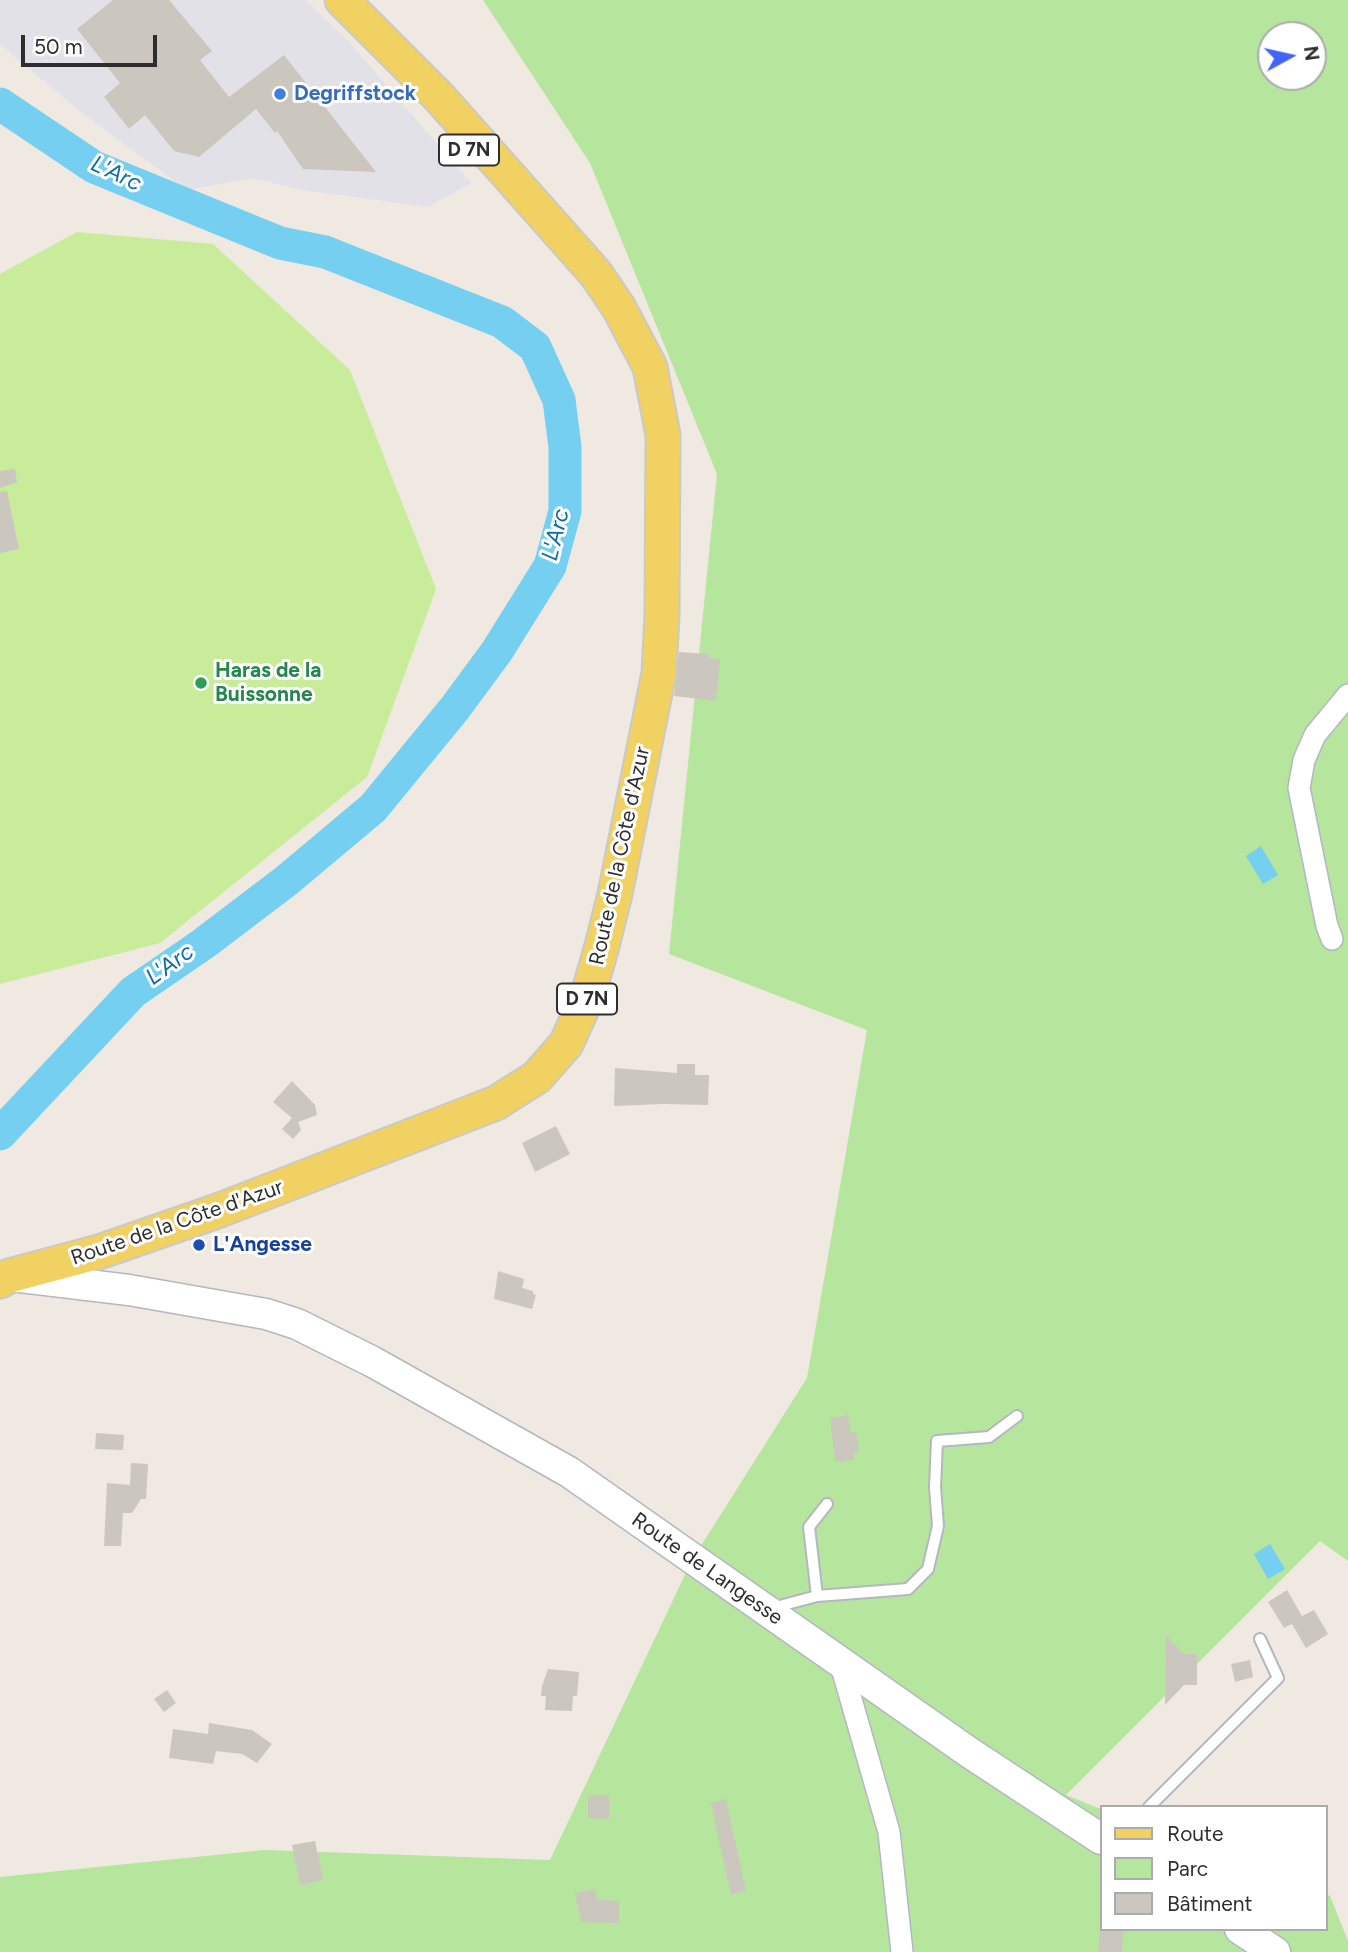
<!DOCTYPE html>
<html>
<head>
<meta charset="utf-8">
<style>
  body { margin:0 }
  #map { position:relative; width:1348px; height:1952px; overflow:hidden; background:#efe9e1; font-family:Figtree,sans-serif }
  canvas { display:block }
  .legend { position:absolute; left:1100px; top:1805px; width:228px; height:126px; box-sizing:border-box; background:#fff; border:2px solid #ababab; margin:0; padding:9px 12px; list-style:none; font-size:21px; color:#2e2e2e }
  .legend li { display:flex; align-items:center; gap:14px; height:35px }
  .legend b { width:35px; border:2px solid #ababab }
  .north { position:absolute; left:1257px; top:21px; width:70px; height:70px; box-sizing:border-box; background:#fff; border:2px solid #ababab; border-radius:50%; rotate:82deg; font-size:19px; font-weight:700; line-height:28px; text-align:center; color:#2e2e2e }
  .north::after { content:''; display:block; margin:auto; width:24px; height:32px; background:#4264fb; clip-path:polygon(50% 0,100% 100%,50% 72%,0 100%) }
  .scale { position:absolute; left:21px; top:35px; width:136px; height:32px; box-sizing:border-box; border:4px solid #2e2e2e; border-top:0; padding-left:9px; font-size:21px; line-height:24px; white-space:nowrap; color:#2e2e2e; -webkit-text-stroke:5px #fff; paint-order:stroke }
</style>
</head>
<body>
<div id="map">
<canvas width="1348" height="1952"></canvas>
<ul class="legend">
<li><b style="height:9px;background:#f2d163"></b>Route</li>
<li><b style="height:19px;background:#b6e59e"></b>Parc</li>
<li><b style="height:19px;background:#cbc7bf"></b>Bâtiment</li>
</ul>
<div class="north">N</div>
<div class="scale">50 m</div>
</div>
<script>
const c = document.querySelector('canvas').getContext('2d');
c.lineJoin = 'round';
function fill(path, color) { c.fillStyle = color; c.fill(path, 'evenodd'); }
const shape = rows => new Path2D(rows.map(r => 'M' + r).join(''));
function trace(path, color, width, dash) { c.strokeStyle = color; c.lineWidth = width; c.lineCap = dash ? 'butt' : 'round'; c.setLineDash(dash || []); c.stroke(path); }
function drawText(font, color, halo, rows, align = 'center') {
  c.font = font + ' Figtree,sans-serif'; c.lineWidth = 6; c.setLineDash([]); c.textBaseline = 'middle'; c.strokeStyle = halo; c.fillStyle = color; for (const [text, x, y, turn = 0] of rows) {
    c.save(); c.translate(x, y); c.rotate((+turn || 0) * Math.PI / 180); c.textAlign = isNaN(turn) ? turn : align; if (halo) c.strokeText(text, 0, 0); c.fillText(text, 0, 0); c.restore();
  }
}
fill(shape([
  [0,0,306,0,349,42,471,183,428,207,302,190,253,178,187,190,82,113,0,44]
]), '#e3e1e8');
fill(shape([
  [483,0,1348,0,1348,1561,1320,1541,1066,1795,1101,1809,1101,1929,1325,1929,1325,1894,1330,1896,1348,1941,1348,1952,0,1952,0,1877,264,1850,550,1860,692,1560,807,1378,867,1030,669,954,717,474,590,163],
  [1271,35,1313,35,1313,77,1271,77]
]), '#b6e59e');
fill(shape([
  [77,232,213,244,350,370,436,589,367,777,160,943,0,984,0,274]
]), '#c9ec9a');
fill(shape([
  [1261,846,1278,875,1263,884,1246,856],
  [1270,1544,1285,1569,1268,1579,1254,1554]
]), '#75cff0');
trace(shape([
  [0,104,94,167,280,243,325,252,502,322,535,347,559,400,565,447,565,511,550,566,497,651,455,708,373,808,286,881,203,944,133,992,0,1134]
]), '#75cff0', 33);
fill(shape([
  [113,0,169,0,212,51,200,60,229,97,284,55,376,172,303,169,277,131,275,133,256,109,199,157,174,151,145,115,129,129,104,97,120,83,77,29],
  [15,469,17,482,0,488,0,471],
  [7,491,19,549,0,553,0,492],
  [679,652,709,654,709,658,720,659,716,701,674,696],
  [677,1064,695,1064,695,1075,709,1075,708,1105,663,1104,614,1106,615,1068,677,1073],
  [292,1081,315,1105,317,1115,298,1122,301,1130,293,1139,282,1129,292,1118,273,1102],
  [556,1126,570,1154,535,1172,522,1143],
  [498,1271,524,1279,522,1288,533,1291,533,1294,536,1295,532,1309,494,1299],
  [848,1415,851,1433,856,1432,859,1452,853,1453,854,1460,835,1462,830,1418],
  [96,1433,124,1435,123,1450,95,1449],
  [131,1463,148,1464,146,1499,141,1499,132,1513,123,1513,121,1546,104,1546,107,1483,130,1485],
  [1287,1590,1302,1616,1314,1610,1328,1634,1306,1648,1292,1624,1284,1628,1268,1602],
  [1166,1635,1183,1654,1197,1654,1197,1685,1184,1685,1165,1705],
  [1250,1660,1253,1677,1235,1682,1231,1664],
  [548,1669,579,1672,577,1696,573,1696,572,1711,545,1710,546,1696,541,1696,542,1686],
  [167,1690,176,1703,164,1712,154,1699],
  [209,1723,252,1730,272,1744,257,1763,242,1754,216,1751,213,1764,169,1758,173,1729,208,1734],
  [588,1795,609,1795,609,1819,588,1818],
  [726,1799,746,1891,731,1895,711,1803],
  [315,1841,323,1880,300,1885,292,1845],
  [595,1889,597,1900,619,1901,619,1923,581,1922,575,1893],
  [1100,1929,1124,1929,1122,1952,1098,1952]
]), '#cbc7bf');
const lane = shape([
  [817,1596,908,1589,928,1569,938,1526,935,1487,937,1441,989,1437,1017,1416],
  [772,1608,817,1596,809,1527,827,1504],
  [1149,1807,1278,1678,1260,1639]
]);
const street = shape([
  [1332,939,1327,926,1299,788,1304,760,1315,735,1348,695],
  [840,1661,889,1832,902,1952]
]);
const secondary = shape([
  [12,1276,129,1290,266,1314,297,1324,373,1362,569,1472,970,1753,1101,1839],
  [1240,1929,1275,1952]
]);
const primary = shape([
  [0,1281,9,1276,102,1251,220,1210,496,1103,537,1077,566,1044,587,998,602,946,615,894,659,673,662,615,663,435,650,367,619,308,596,274,439,97,342,0]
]);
trace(lane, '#b4b7c1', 14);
trace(street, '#b4b7c1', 24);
trace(secondary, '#b4b7c1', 33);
trace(primary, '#c9c9c9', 37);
trace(lane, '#fff', 10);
trace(street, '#fff', 21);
trace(secondary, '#fff', 30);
trace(primary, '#f2d163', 33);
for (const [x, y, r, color] of [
  [280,94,7,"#3f7fe0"],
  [201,683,7,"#2e9e5b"],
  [199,1245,7,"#1a4fb4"]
]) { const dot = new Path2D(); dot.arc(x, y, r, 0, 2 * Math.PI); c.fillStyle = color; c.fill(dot); trace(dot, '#fff', 2.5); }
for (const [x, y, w] of [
  [469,150,60],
  [587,999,60]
]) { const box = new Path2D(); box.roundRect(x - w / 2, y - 15.5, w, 31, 5); c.fillStyle = '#fff'; c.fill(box); trace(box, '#2e2e2e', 2); }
drawText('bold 19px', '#2e2e2e', null, [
  ["D 7N",469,150],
  ["D 7N",587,999]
]);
drawText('bold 21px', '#366cbe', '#fff', [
  ["Degriffstock",294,94]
], 'left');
drawText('bold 21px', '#27864d', '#fff', [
  ["Haras de la",215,671],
  ["Buissonne",215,695]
], 'left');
drawText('21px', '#2e2e2e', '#fff', [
  ["Route de la Côte d'Azur",620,856,-78],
  ["Route de la Côte d'Azur",177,1223,-19],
  ["Route de Langesse",707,1569,35]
]);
drawText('bold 21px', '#164399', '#fff', [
  ["L'Angesse",213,1245]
], 'left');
drawText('italic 23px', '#0d6fa3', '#fff', [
  ["L'Arc",116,174,25],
  ["L'Arc",556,535,-76],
  ["L'Arc",170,965,-36]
]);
</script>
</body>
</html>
